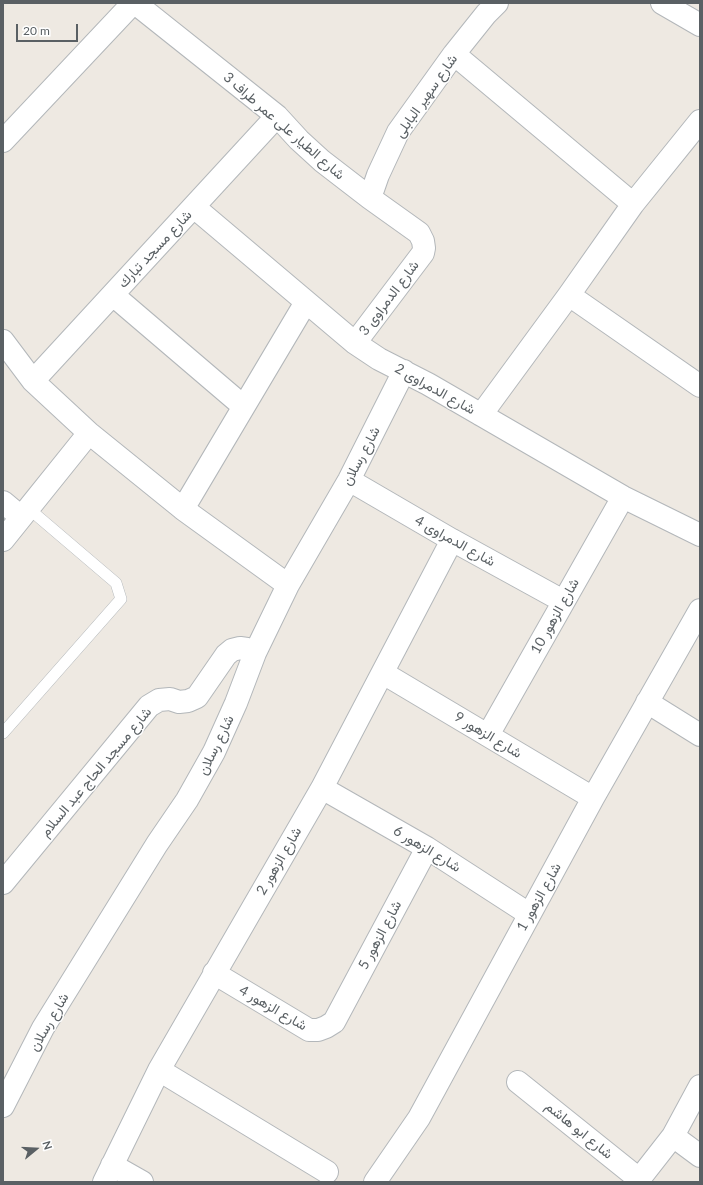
<!DOCTYPE html>
<html>
<head>
<meta charset="utf-8">
<style>
  body { margin:0 }
  #map { position:relative; width:703px; height:1185px; overflow:hidden; background:#eee9e2; font-family:Lato,sans-serif }
  canvas { display:block }
  .frame { position:absolute; inset:0; border:4px solid #5a6064; pointer-events:none }
  .north { position:absolute; left:16px; top:1129px; width:40px; height:40px; -webkit-text-stroke:3px #fff; paint-order:stroke; rotate:72deg; font-size:11px; font-weight:700; line-height:16px; text-align:center; color:#5a6064 }
  .north::after { content:''; display:block; margin:auto; width:14px; height:18px; background:#5a6064; clip-path:polygon(50% 0,100% 100%,50% 72%,0 100%) }
  .scale { position:absolute; left:16px; top:24px; width:62px; height:18px; box-sizing:border-box; border:2px solid #5a6064; border-top:0; padding-left:5px; font-size:12px; line-height:14px; white-space:nowrap; color:#5a6064; -webkit-text-stroke:3px #fff; paint-order:stroke }
</style>
</head>
<body>
<div id="map">
<canvas width="703" height="1185"></canvas>
<div class="frame"></div>
<div class="north">N</div>
<div class="scale">20 m</div>
</div>
<script>
const c = document.querySelector('canvas').getContext('2d');
c.lineJoin = 'round';
const shape = rows => new Path2D(rows.map(r => 'M' + r).join(''));
function trace(path, color, width, dash) { c.strokeStyle = color; c.lineWidth = width; c.lineCap = dash ? 'butt' : 'round'; c.setLineDash(dash || []); c.stroke(path); }
function drawText(font, color, halo, rows, align = 'center') {
  c.font = font + ' Lato,Vazirmatn,sans-serif'; c.lineWidth = 3; c.setLineDash([]); c.textBaseline = 'middle'; c.strokeStyle = halo; c.fillStyle = color; for (const [text, x, y, turn = 0] of rows) {
    c.save(); c.translate(x, y); c.rotate((+turn || 0) * Math.PI / 180); c.textAlign = isNaN(turn) ? turn : align; if (halo) c.strokeText(text, 0, 0); c.fillText(text, 0, 0); c.restore();
  }
}
const lane = shape([
  [3,733,121,599,116,583,28,508]
]);
const street = shape([
  [135,3,277,116,299,140,322,161,370,198,419,233,423,241,424,248,423,253,355,343],
  [662,3,700,25],
  [454,54,633,204],
  [3,141,133,3],
  [370,198,378,175,398,132,454,54,486,14,497,3],
  [194,207,355,343,379,359,428,384,623,497,700,535],
  [113,295,243,406],
  [569,295,700,386],
  [3,341,33,381,89,433,183,509,288,585],
  [33,381,277,116],
  [481,415,569,295,633,204,700,121],
  [349,480,452,540,563,601],
  [3,502,21,517],
  [183,509,306,302],
  [3,540,89,433],
  [383,673,593,798],
  [647,702,700,735],
  [488,735,623,497],
  [322,788,427,848,529,914],
  [3,883,149,706,159,700,170,699,179,702,188,701,197,697,226,655,232,650,240,648,247,649,255,653],
  [214,973,309,1030,318,1030,326,1027,334,1022,427,848],
  [159,1070,327,1172],
  [518,1082,639,1179],
  [3,1106,43,1028,157,844,187,800,214,752,236,703,255,653,288,585,349,480,404,371],
  [673,1136,700,1156],
  [112,1165,142,1182],
  [104,1182,159,1070,322,788,452,540],
  [375,1182,419,1118,593,798,700,610],
  [637,1182,673,1136,700,1086]
]);
trace(lane, '#b3b7ba', 12);
trace(street, '#b3b7ba', 24);
trace(lane, '#fff', 11);
trace(street, '#fff', 22);
drawText('14px', '#5a6064', '#fff', [
  ["شارع سهير البابلى",426,96,-55],
  ["شارع الطيار على عمر طراف 3",284,126,41],
  ["شارع مسجد تبارك",155,249,-47],
  ["شارع الدمراوى 3",389,298,-53],
  ["شارع الدمراوى 2",435,389,29],
  ["شارع رسلان",361,456,-62],
  ["شارع الدمراوى 4",455,541,29],
  ["شارع الزهور 10",555,616,-61],
  ["شارع الزهور 9",488,735,31],
  ["شارع رسلان",216,745,-64],
  ["شارع مسجد الحاج عبد السلام",96,772,-50],
  ["شارع الزهور 6",427,849,31],
  ["شارع الزهور 2",279,861,-60],
  ["شارع الزهور 1",539,897,-61],
  ["شارع الزهور 5",380,935,-62],
  ["شارع الزهور 4",273,1008,30],
  ["شارع رسلان",49,1022,-60],
  ["شارع ابو هاشم",579,1130,39]
]);
</script>
</body>
</html>
